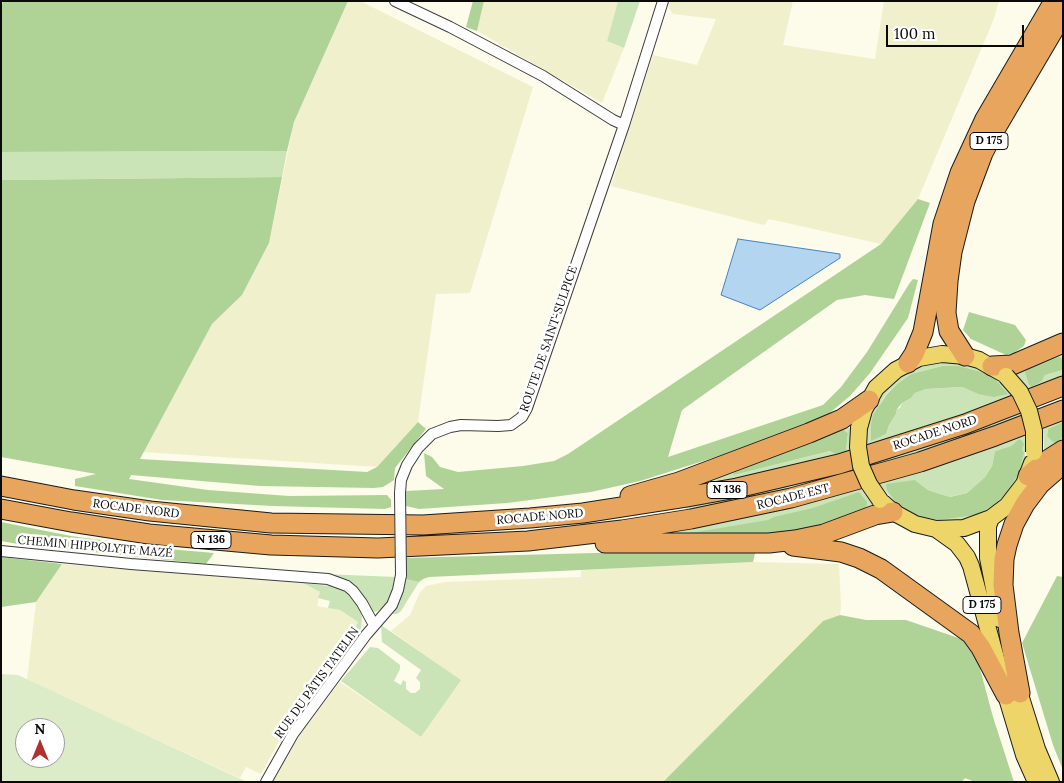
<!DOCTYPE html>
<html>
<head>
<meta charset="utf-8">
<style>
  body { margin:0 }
  #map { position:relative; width:1064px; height:783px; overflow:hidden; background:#fdfbea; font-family:Lora,serif }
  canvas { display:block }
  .frame { position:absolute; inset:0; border:2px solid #0a0a0a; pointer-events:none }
  .north { position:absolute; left:15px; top:718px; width:50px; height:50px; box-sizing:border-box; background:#fff; border:1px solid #9d9d9d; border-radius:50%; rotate:0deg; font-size:14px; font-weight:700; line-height:20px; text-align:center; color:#0a0a0a }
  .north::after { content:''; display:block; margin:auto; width:18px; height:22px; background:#ae312f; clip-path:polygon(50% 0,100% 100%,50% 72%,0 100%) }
  .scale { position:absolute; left:886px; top:25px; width:138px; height:22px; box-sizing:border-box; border:2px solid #0a0a0a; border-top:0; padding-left:6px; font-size:15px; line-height:18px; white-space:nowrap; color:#0a0a0a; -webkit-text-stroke:4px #fff; paint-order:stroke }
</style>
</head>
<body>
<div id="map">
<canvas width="1064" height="783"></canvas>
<div class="frame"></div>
<div class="north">N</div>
<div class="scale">100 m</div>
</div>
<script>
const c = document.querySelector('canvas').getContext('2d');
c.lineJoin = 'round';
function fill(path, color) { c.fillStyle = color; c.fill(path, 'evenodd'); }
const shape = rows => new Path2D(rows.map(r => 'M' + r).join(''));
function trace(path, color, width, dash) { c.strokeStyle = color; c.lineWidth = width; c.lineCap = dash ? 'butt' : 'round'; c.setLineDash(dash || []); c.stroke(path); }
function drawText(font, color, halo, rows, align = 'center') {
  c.font = font + ' Lora,serif'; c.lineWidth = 5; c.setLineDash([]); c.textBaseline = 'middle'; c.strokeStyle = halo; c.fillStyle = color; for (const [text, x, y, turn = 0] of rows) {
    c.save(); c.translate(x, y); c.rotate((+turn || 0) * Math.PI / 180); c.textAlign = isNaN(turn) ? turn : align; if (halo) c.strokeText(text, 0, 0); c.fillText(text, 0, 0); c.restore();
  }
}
fill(shape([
  [348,1,360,1,533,87,470,293,436,294,418,422,377,467,143,452,212,324,242,295,269,243,294,122],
  [484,1,618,1,607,41,624,48,602,103,477,31],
  [670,1,793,1,783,45,875,59,884,1,999,1,993,21,918,199,881,244,769,219,764,225,611,186,653,55,697,65,716,19,673,14,668,7],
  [753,562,839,564,841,606,840,615,823,621,663,782,273,782,301,733,340,682,421,737,460,680,391,631,410,615,420,592,426,586,445,582,581,577,581,570],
  [62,564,303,583,320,592,317,606,340,610,358,622,349,644,286,728,261,774,246,767,240,778,27,680,36,602]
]), '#f1f0cc');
fill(shape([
  [618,1,640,1,624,48,607,41],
  [287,151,282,177,1,180,1,152],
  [1063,350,1063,359,1060,357,1055,359,1048,359,1041,363,1029,367,1029,385,1042,381,1045,375,1063,370,1063,376,1029,390,1016,374,1016,372],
  [936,361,972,364,999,380,1012,397,923,429,867,446,865,444,865,431,873,408,887,386,911,368],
  [942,366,959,366,986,373,994,378,1004,391,978,394,962,387,926,389,915,393,911,398,902,403,900,408,897,409,896,414,889,425,886,434,882,436,880,404,887,393,897,384,911,374],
  [1020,410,1023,419,871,470,869,462],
  [1063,420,1063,422,1048,429,1047,435,1053,442,1063,436,1063,446,1049,453,1044,450,1043,428],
  [847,427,851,429,849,451,761,473,670,492,655,493,704,479,826,433],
  [844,429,848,433,846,451,835,454,830,451,734,475,733,473,777,455,783,451,820,439,831,433],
  [1025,435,1025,456,1028,457,1021,475,996,507,968,520,932,522,902,510,879,484,935,467],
  [1019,439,1022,449,977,515,940,520,915,480,928,490,949,497,967,493,985,477,992,466,995,451,1011,446],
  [852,466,855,475,687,513,686,504],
  [861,489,874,506,834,525,661,538,661,533,711,525,787,509],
  [324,574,396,577,395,588,387,603,382,609,375,612,370,610,366,605],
  [405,579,419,582,401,611,397,614,392,614],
  [303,583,338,587,353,596,359,606,362,617,361,628,354,641,349,644,358,622,340,610,328,608,330,601,318,598,320,592],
  [381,625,461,680,421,737,341,681,370,647,378,648,400,665,400,669,394,681,401,685,403,680,406,682,406,689,411,693,415,693,420,689,420,682,416,678,421,670,382,642]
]), '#cbe4b7');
fill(shape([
  [3,1,348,1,294,122,287,151,1,152,1,8],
  [473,1,484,1,477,31,466,27],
  [282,177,269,243,242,295,212,324,140,459,367,472,377,467,418,422,426,429,395,468,394,480,383,487,374,488,260,486,131,475,129,479,208,490,289,496,387,495,391,500,391,507,385,509,273,506,162,500,75,486,75,479,96,474,1,457,1,180],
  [918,199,930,203,894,299,865,295,837,300,682,410,668,457,823,405,841,387,867,352,909,284,913,279,918,280,908,318,870,373,850,396,826,416,719,456,640,481,591,492,507,503,419,509,406,506,406,491,444,489,426,476,424,453,432,457,440,467,458,472,523,466,554,461,568,454,881,244],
  [969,312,1015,325,1026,340,1024,346,1014,353,1006,355,971,339,963,330],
  [1060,357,1063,359,1063,370,1045,375,1042,381,1032,387,1029,385,1025,372,1029,367,1041,363,1045,359],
  [942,366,959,366,986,373,994,378,1008,394,994,397,978,394,962,387,926,389,915,393,911,398,902,403,897,409,896,414,889,425,886,434,871,441,871,424,873,415,887,394,897,384,911,374],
  [1063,422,1063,436,1057,443,1053,442,1047,436,1048,429],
  [843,429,848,433,846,451,835,454,830,451,734,475,733,473,777,455,783,451,820,439,831,433],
  [1019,439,1022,441,1024,444,1022,449,1024,453,1018,475,1006,493,996,503,977,515,940,520,923,517,909,511,895,501,887,490,886,484,915,480,928,490,940,494,950,497,967,493,985,477,992,466,995,451,1011,446],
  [859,492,867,502,866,509,811,528,767,536,684,534,768,520,774,517,813,508],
  [1,522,71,536,168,549,214,553,206,564,18,544,1,541],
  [671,551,755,553,753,562,429,577,423,579,419,582,405,579,405,558],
  [1,557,62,564,36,602,1,607],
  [1057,576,1063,577,1063,770,1053,745,1022,643],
  [840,615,866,620,906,620,973,643,993,717,1014,782,975,782,965,778,962,782,663,782,823,621]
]), '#afd397');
fill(shape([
  [1,674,18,675,247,782,1,782],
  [25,728,55,728,55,758,25,758]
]), '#ddecc8');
const water = shape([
  [738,239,840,254,840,258,760,310,721,295,738,239]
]);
fill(water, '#b3d5f0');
trace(water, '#4086c1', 1);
const street = shape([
  [395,1,450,27,543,76,613,120,624,125],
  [400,493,401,480,407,465,418,448,432,434,450,427,461,425,498,426,511,425,522,417,527,408,624,125,663,1],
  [1,551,131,564,328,579,347,586,353,591,362,603,374,625],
  [266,782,293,734,366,635,392,605,398,590,401,575]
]);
const primary = shape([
  [859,428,864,410,876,388,896,370,919,358,942,354,965,356,979,360,1002,373],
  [883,503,893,512,915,524,936,529,964,528,991,518,1007,506,1024,484,1032,463],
  [991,518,988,526,988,558,1000,619],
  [936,529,957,544,967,557,971,566,1006,695,1024,755,1036,782],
  [1016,682,1037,749,1051,782]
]);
const highway = shape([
  [965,356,949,331,946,313,948,281,952,252,965,201,983,153,996,128,1063,14],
  [908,363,914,354,923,332,943,224,960,173,985,119,1054,1],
  [992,366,1012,365,1063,343],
  [1028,476,1049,459,1063,450],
  [1,486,74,500,150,511,271,523,423,525,530,518,583,513,686,497,737,488,839,464,965,424,1063,386],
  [630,496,679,482,809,433,842,419,869,400],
  [1,509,71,522,149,534,271,545,378,548,528,541,622,530,691,519,791,498,920,462,995,436,1063,410],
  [605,543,769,543,795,540,824,534,875,515,893,512],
  [793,546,841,552,859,558,881,569,971,634,981,648,1006,695],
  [1020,693,1009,633,1003,585,1004,559,1007,545,1014,524,1025,504,1040,484,1063,464]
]);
trace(street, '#3d3d3d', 12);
trace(primary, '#1b1b1b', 18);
trace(highway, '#1b1b1b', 21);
trace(street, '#fff', 10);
trace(primary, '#edd56a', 16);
trace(highway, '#e8a55d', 19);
const streetBridge = shape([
  [400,493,401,575]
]);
const primaryBridge = shape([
  [1006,376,1020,392,1029,411,1034,431,1034,452],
  [859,428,858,447,861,466,869,484,880,500]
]);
trace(streetBridge, '#3d3d3d', 12, []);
trace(primaryBridge, '#1b1b1b', 18, []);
trace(streetBridge, '#fff', 10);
trace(primaryBridge, '#edd56a', 16);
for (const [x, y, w] of [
  [989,141,38],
  [727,490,40],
  [211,540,40],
  [982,605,38]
]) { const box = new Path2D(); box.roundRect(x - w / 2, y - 8.5, w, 17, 4); c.fillStyle = '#fff'; c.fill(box); trace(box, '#0a0a0a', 1); }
drawText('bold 11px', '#0a0a0a', null, [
  ["D 175",989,141],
  ["N 136",727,490],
  ["N 136",211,540],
  ["D 175",982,605]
]);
drawText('12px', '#0a0a0a', '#fff', [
  ["ROUTE DE SAINT-SULPICE",549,339,-71],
  ["ROCADE NORD",935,433,-18],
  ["ROCADE EST",793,497,-14],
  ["ROCADE NORD",136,509,7],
  ["ROCADE NORD",540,517,-5],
  ["CHEMIN HIPPOLYTE MAZÉ",95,547,5],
  ["RUE DU PÂTIS TATELIN",317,683,-54]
]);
</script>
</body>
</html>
